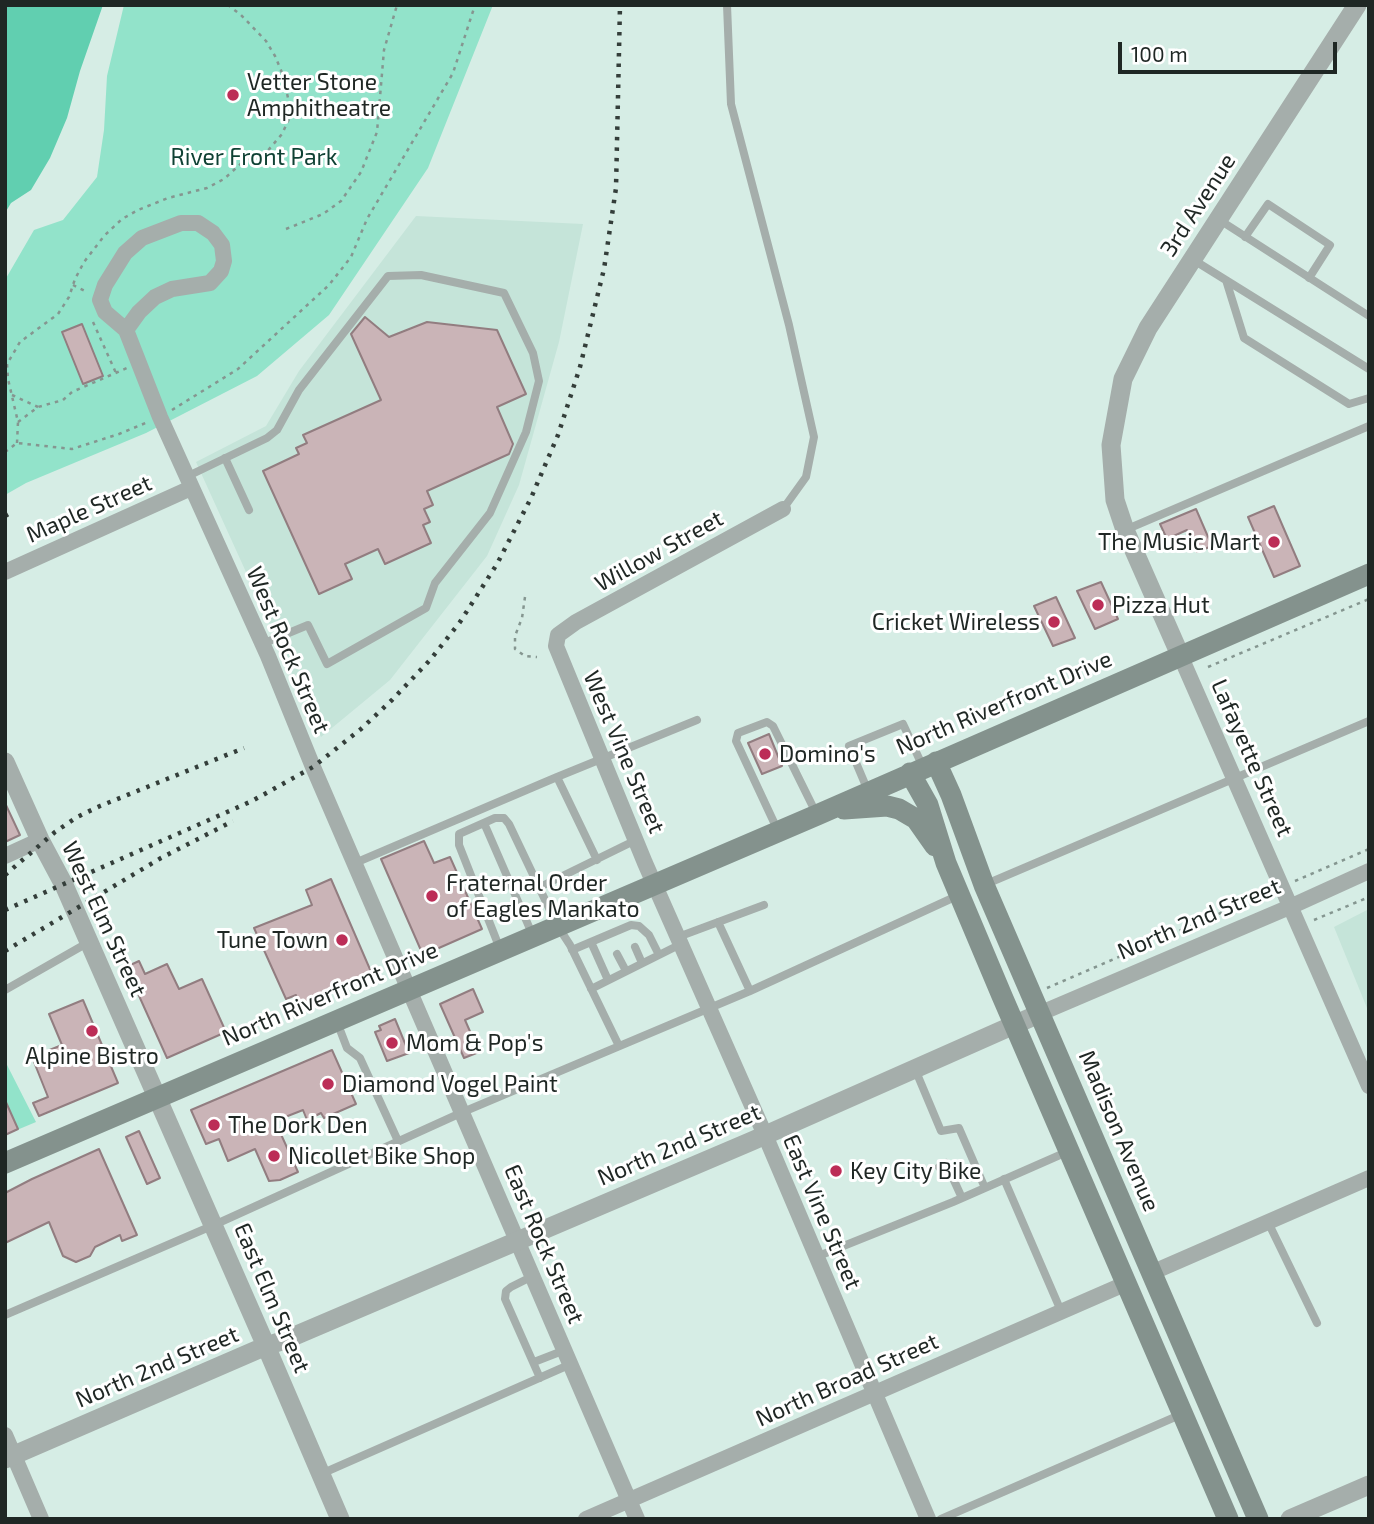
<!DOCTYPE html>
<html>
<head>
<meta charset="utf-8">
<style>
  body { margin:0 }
  #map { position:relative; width:1374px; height:1524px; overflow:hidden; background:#d6ede5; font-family:"Exo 2",sans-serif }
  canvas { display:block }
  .frame { position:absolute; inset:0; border:7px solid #1f2724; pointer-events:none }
  .scale { position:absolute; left:1118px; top:42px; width:219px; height:32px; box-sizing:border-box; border:4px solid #1f2724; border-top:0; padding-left:9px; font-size:21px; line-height:24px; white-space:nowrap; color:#1f2724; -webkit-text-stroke:5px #fff; paint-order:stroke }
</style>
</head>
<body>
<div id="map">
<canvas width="1374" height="1524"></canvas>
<div class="frame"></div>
<div class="scale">100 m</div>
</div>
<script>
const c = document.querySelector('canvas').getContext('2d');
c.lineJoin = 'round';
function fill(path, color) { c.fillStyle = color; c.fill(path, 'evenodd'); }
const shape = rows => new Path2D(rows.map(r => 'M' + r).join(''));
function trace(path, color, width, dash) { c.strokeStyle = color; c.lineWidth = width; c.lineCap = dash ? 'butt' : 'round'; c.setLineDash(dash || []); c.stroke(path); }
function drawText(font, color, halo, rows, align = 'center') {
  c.font = font + ' "Exo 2",sans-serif'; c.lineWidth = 6; c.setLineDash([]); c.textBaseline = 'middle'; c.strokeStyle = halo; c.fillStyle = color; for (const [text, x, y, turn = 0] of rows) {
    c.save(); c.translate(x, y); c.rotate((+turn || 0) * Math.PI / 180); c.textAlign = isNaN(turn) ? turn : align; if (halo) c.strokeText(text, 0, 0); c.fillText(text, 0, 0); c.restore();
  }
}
fill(shape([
  [416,216,583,224,559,342,519,485,487,556,390,680,321,737,196,462,266,426,299,371],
  [1369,909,1369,1013,1334,927]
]), '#c5e4d9');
fill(shape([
  [124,5,493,5,428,168,329,315,257,376,146,433,26,483,5,495,5,280,34,230,63,220,97,177,104,130,107,76],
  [5,1061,36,1122,5,1135]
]), '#92e3ca');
fill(shape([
  [5,5,103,5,80,71,67,118,50,158,31,190,11,203,5,213]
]), '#61cfb0');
const building = shape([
  [365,317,389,337,427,322,497,330,526,394,497,407,513,444,509,454,427,491,433,505,424,509,430,522,423,525,431,543,385,564,378,549,345,564,352,579,319,594,263,471,299,454,296,448,307,443,303,435,381,400,351,334,365,317],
  [82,324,103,376,83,384,62,332,82,324],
  [1274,506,1300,566,1274,577,1248,517,1274,506],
  [1196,509,1212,546,1197,552,1187,530,1167,539,1160,524,1196,509],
  [1101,582,1118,619,1095,629,1077,591,1101,582],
  [1056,597,1075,638,1053,646,1034,606,1056,597],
  [769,734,782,766,762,774,748,743,769,734],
  [5,803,20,835,5,842,5,803],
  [424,841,434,863,450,857,482,929,423,955,381,859,424,841],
  [331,879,372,974,300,1006,296,995,286,999,254,928,312,905,306,890,331,879],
  [139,961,145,974,167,964,179,989,202,979,226,1032,167,1058,126,967,139,961],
  [473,989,483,1012,465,1020,479,1052,464,1058,440,1004,473,989],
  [83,1000,118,1083,39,1116,33,1103,48,1097,32,1057,62,1045,49,1014,83,1000],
  [395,1019,409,1053,387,1061,375,1032,381,1030,379,1026,395,1019],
  [332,1050,356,1104,324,1118,321,1113,307,1120,303,1110,275,1121,298,1172,280,1180,269,1181,255,1149,228,1161,219,1139,206,1144,191,1110,332,1050],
  [5,1100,18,1129,5,1135,5,1100],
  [139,1131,160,1178,147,1184,126,1137,139,1131],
  [99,1149,137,1235,122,1241,120,1235,95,1247,90,1256,76,1262,63,1256,49,1222,5,1243,5,1193,32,1179,99,1149]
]);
fill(building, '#cab4b7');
trace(building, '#927d80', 2);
trace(shape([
  [286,229,323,214,341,201,361,172,377,132,384,50,397,5],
  [73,285,87,292],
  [93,322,116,373],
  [12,395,38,407],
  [172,410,238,369,329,285,351,257,367,219,453,73,475,5],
  [18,422,38,407,63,400,72,392,127,368],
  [17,443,18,422,8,379,7,364,20,342,58,314,69,297,75,279,84,262,104,236,122,219,138,210,168,198,207,188,224,179,245,160,265,154,282,134,289,119,290,107,283,75,275,56,266,41,241,15,228,5],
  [5,452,17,443,72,449,119,434,148,422],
  [1163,549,1190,534],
  [525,597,522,618,515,636,515,649,525,656,537,657],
  [1208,667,1369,599],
  [1295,881,1369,849],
  [1314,920,1369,897],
  [1047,988,1269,892]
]), '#859690', 2.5, [3.5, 5]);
trace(shape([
  [727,5,731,104,789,325,814,437,806,477,783,509],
  [1218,219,1369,316],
  [1245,237,1268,204,1330,245,1309,278],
  [1192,259,1369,369],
  [1226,280,1244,338,1349,404,1369,398],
  [225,458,249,510],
  [186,477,267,438,277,430,299,390,388,276,421,275,504,293,533,353,539,381,526,432,490,513,435,583,426,608,327,664,308,625,262,644],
  [1125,530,1369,426],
  [868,791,849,746,903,724,923,767],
  [484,823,533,936],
  [778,831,736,741,738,733,767,722,773,726,817,815],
  [597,860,557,777,697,720],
  [355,863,557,777],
  [984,885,1369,721],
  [540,887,636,840],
  [718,922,750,991],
  [678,937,764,905],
  [591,942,608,980],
  [635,947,642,963],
  [500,949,459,845,459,834,495,818,504,818,509,824,557,925,570,945,619,1046],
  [572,950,631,925,639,926,649,935,659,955],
  [617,954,626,971],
  [591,989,681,944],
  [5,990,89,942],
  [337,1022,347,1048,360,1058,398,1141],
  [915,1069,941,1131,959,1128,985,1188],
  [939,1167,946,1163,962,1198],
  [1004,1179,1061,1311],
  [1268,1222,1317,1323],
  [816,1257,953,1202,1069,1151],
  [533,1276,511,1287,506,1291,505,1299,540,1378],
  [5,1315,214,1225,463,1112,750,991,957,896],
  [534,1362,565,1350],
  [321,1474,571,1364],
  [941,1519,1182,1414]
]), '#a5aeab', 8);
trace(shape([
  [126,330,105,312,100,300,105,285,125,253,142,238,181,223,198,223,213,233,222,245,224,261,221,271,210,283,172,289,155,297,139,312,126,330,160,417,268,656,313,767,637,1519],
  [783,509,576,622,558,635,556,646,645,863,765,1135,928,1519],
  [5,572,191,488],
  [1180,655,1369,1086],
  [5,856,40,840],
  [1041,1013,1292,906,1369,871],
  [1151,1273,1369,1178],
  [5,1435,41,1519],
  [586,1519,1127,1283]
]), '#a5aeab', 16);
trace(shape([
  [1180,655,1125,530,1115,500,1111,445,1123,379,1148,328,1357,5],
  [5,762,40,840,64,885,266,1346,340,1519],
  [5,1459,266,1346,285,1340,752,1141,1041,1013],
  [1290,1519,1369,1485]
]), '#a5aeab', 19);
trace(shape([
  [936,762,951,795,984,885,1258,1519],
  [910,773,928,805,946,863,1002,996,1228,1519],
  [844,809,887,806,899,809,916,819,935,846],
  [5,1163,817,815,1369,574]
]), '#84928d', 21);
trace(shape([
  [5,516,12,512],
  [5,875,55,832,77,817,100,806,244,748],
  [5,910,252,801,313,767,361,729,392,700,430,660,460,622,497,564,531,498,558,435,580,367,604,269,616,188,620,5],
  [5,951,161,858,233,821]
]), '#343e3a', 4.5, [3.5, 7]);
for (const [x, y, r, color] of [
  [233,95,7,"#bc2d57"],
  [1274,542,7,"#bc2d57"],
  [1098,605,7,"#bc2d57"],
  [1054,622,7,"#bc2d57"],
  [765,754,7,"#bc2d57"],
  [432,896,7,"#bc2d57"],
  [342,940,7,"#bc2d57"],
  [92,1031,7,"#bc2d57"],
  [392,1043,7,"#bc2d57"],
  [328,1084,7,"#bc2d57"],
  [214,1125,7,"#bc2d57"],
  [274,1156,7,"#bc2d57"],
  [836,1171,7,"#bc2d57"]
]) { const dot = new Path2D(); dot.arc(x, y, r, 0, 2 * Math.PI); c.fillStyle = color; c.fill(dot); trace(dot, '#fff', 2.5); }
drawText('23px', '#1f2724', '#fff', [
  ["Vetter Stone",247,82],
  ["Amphitheatre",247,108],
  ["The Music Mart",1260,542,"right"],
  ["Pizza Hut",1112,605],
  ["Cricket Wireless",1040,622,"right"],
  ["Domino's",779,754],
  ["Fraternal Order",446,883],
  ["of Eagles Mankato",446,909],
  ["Tune Town",328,940,"right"],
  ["Mom & Pop's",406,1043],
  ["Alpine Bistro",92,1056,"center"],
  ["Diamond Vogel Paint",342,1084],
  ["The Dork Den",228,1125],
  ["Nicollet Bike Shop",288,1156],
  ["Key City Bike",850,1171]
], 'left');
drawText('23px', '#0f4134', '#fff', [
  ["River Front Park",254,157]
]);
drawText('23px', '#1f2724', '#fff', [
  ["3rd Avenue",1198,205,-57],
  ["Maple Street",89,509,-24],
  ["Willow Street",659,551,-29],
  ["West Rock Street",288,650,67],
  ["North Riverfront Drive",1004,703,-23],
  ["West Vine Street",624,752,67],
  ["Lafayette Street",1252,758,66],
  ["West Elm Street",104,919,65],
  ["North 2nd Street",1199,919,-23],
  ["North Riverfront Drive",330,994,-23],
  ["Madison Avenue",1119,1131,67],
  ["North 2nd Street",679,1145,-23],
  ["East Vine Street",822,1212,67],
  ["East Rock Street",544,1244,67],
  ["East Elm Street",272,1298,67],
  ["North 2nd Street",157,1367,-23],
  ["North Broad Street",847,1380,-24]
]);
</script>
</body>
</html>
